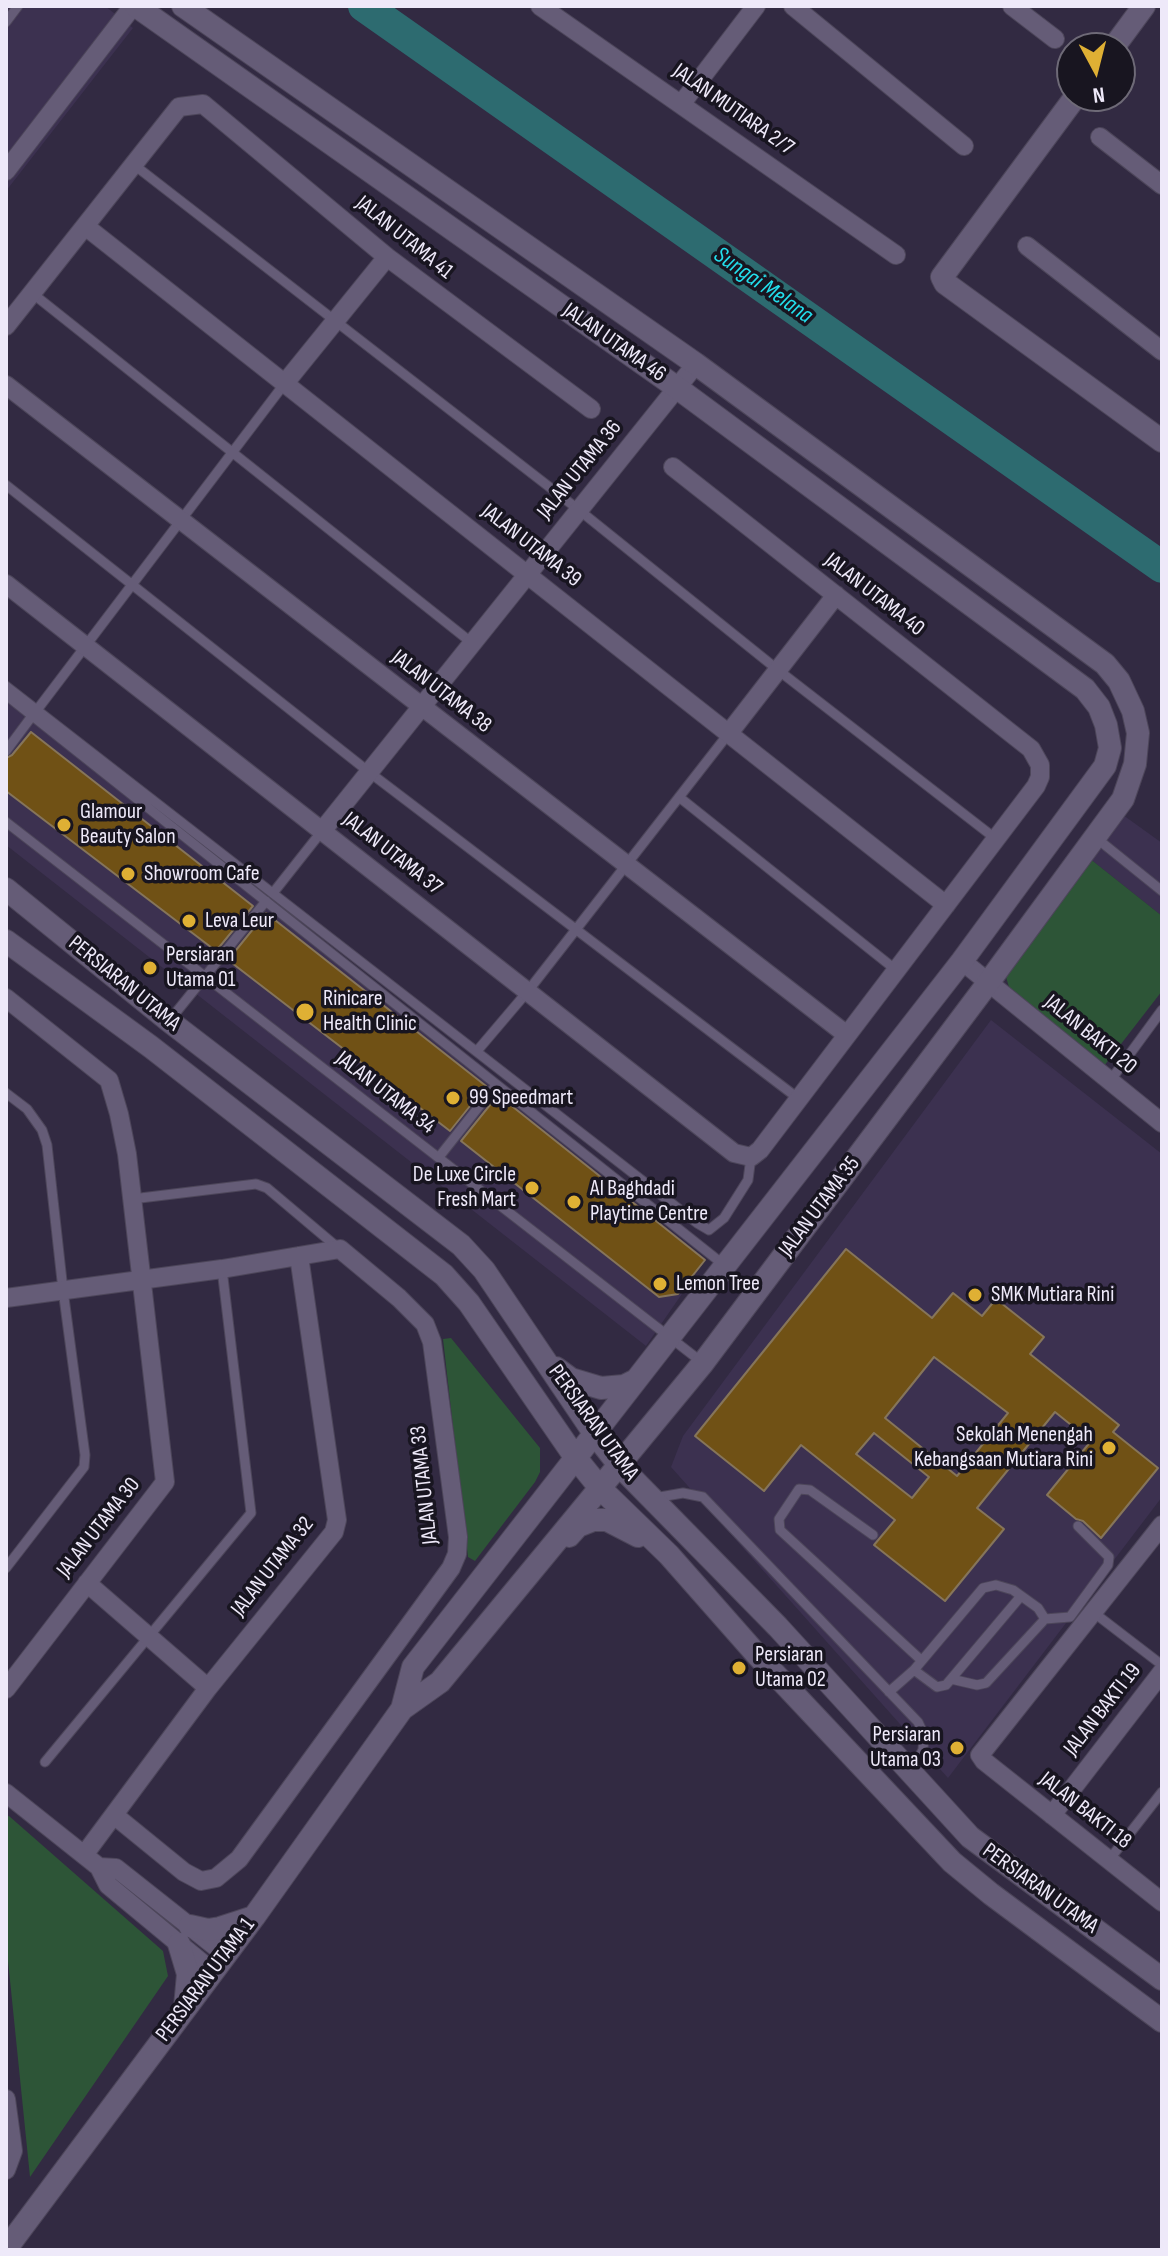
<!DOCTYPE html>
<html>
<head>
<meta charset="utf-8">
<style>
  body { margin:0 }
  #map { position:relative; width:1168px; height:2256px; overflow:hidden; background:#322a42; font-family:"Sofia Sans Condensed",sans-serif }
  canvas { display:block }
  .frame { position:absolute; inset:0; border:8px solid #eee9f9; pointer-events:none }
  .north { position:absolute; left:1056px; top:32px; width:80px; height:80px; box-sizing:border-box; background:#181520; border:2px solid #6e6a77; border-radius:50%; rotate:173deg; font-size:22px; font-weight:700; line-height:32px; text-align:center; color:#eee9f9 }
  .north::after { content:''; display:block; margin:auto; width:28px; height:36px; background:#dfb034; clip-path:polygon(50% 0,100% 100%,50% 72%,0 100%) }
</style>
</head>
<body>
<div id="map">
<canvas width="1168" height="2256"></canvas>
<div class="frame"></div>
<div class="north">N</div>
</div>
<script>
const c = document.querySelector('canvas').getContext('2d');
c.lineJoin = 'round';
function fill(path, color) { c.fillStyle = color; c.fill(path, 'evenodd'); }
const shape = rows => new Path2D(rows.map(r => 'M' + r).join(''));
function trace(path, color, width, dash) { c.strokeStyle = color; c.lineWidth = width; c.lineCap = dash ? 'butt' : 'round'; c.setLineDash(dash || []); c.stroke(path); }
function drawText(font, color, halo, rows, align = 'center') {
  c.font = font + ' "Sofia Sans Condensed",sans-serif'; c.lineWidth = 7; c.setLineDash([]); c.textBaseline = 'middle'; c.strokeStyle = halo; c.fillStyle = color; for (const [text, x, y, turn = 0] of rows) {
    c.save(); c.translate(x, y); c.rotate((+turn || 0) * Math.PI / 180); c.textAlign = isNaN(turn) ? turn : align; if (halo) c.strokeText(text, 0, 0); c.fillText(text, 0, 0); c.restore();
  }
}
fill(shape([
  [6,6,105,6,133,28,6,191],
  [6,697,706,1259,646,1346,6,845],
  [1123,815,1162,843,1162,916,1089,858],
  [991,1020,1162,1154,1162,1497,948,1778,671,1467,683,1436]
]), '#3c3150');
fill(shape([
  [1089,858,1162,916,1162,991,1104,1066,1009,987,1006,977,1010,965],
  [451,1338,540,1448,540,1472,535,1482,475,1561,468,1557,443,1339],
  [9,1816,163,1951,168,1976,30,2177,6,1941,6,1817]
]), '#2d5537');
trace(shape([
  [364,6,1162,567]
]), '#2d6b70', 32);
const building = shape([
  [31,732,253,906,216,951,6,791,6,758,12,755,31,732],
  [266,913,486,1086,450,1131,228,960,266,913],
  [498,1095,705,1260,678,1294,659,1297,461,1141,498,1095],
  [846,1249,932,1318,953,1293,982,1316,996,1299,1044,1337,1030,1354,1119,1425,1113,1432,1158,1468,1101,1538,1083,1521,1076,1519,1047,1495,1091,1441,1055,1412,977,1508,1004,1529,945,1601,874,1545,895,1520,801,1445,764,1491,695,1436,846,1249],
  [934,1357,1008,1413,957,1476,885,1418,934,1357],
  [874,1433,929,1477,912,1498,856,1454,874,1433]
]);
fill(building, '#705115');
trace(building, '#86755a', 2);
const service = shape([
  [6,22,18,6],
  [133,164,579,510,778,670,996,839],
  [32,293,472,643],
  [6,485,369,772,799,1099],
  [6,686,697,1223,709,1230,724,1218,748,1180,751,1157],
  [6,695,724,1265],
  [37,710,285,383],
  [6,751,32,716],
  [679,797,896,970],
  [6,822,703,1363],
  [1095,837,1162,891],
  [273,893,322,831],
  [169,1021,266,901],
  [477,1051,528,991,729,733],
  [1110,1081,1162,1010],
  [6,1093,27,1109,42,1130,47,1145,63,1290,85,1455,84,1467,6,1568],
  [439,1157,496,1085],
  [132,1199,256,1184,267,1188,337,1247],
  [654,1498,683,1493,703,1497,918,1722,924,1735,923,1750,911,1772],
  [873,1535,810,1490,799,1489,779,1519,780,1530,921,1660],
  [1093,1612,1162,1665],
  [1045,1619,1070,1617,1108,1565,1109,1557,1078,1526],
  [914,1670,937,1687,946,1685,1021,1596],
  [889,1692,914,1670,983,1588,996,1585,1013,1590,1038,1608,1045,1619,986,1683,977,1685,951,1679],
  [45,1762,251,1513,222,1269],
  [1109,1860,1162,1792]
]);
const minor = shape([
  [540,6,896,255],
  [793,6,964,146],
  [1012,6,1055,39],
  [682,103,756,6],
  [1100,137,1162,185],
  [6,171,133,6],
  [85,226,946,905],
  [1027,246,1162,351],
  [6,326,179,107,203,104,387,257,591,409],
  [285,383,387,257],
  [6,385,847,1035],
  [6,584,734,1153,751,1157,760,1150,1036,786,1040,777,1040,765,1031,749,673,467],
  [729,733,836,595],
  [322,831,696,364],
  [962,961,1162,1123],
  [6,998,109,1080,119,1114,127,1154,165,1482,6,1689],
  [6,1298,222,1269,340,1249,399,1298,425,1324,432,1342,458,1537,457,1554,451,1568,239,1859,216,1878,201,1881,184,1872,114,1815],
  [1162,1525,980,1755,984,1761,1162,1902],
  [87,1583,208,1688],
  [6,1793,99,1867,108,1885,213,1972],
  [1052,1815,1162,1672],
  [84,1855,208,1688,334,1532,337,1520,299,1256],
  [99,1867,116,1868,226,1955],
  [6,2099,13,2151,6,2170]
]);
const tertiary = shape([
  [136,6,676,387,1085,689,1099,707,1106,725,1110,748,1105,766,962,961,413,1667,402,1709],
  [1113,48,1144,6],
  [1076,96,942,277,945,283,1162,441],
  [6,889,169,1021,461,1245,484,1270,594,1433,619,1465,778,1627,970,1837,1162,1979],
  [6,941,151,1047,444,1275,469,1303,575,1457,600,1488,669,1555,758,1656,952,1862,991,1894,1162,2021],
  [556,1368,571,1379,601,1388,624,1386,636,1380],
  [569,1536,578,1526,593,1520,607,1520,638,1536],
  [190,1926,208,1930,220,1928,254,1917],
  [179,1944,188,1974,185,2007],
  [6,2249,254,1917,402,1709,440,1682,703,1363,988,983,1123,799,1135,764,1138,733,1133,711,1119,681,1105,664,696,364,183,6]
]);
trace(service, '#4d465a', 11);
trace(minor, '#4d465a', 20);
trace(tertiary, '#4d465a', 24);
trace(service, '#655c77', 9);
trace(minor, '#655c77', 18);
trace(tertiary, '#655c77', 22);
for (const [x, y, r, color] of [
  [64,825,8,"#dfb034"],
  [128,874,8,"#dfb034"],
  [189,921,8,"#dfb034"],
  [150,968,8,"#dfb034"],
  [305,1012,10,"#dfb034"],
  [453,1098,8,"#dfb034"],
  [532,1188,8,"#dfb034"],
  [574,1202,8,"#dfb034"],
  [660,1284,8,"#dfb034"],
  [975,1295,8,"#dfb034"],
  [1109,1448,8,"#dfb034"],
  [739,1668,8,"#dfb034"],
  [957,1748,8,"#dfb034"]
]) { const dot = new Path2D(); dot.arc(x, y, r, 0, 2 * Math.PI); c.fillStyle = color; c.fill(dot); trace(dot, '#181520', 3); }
drawText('22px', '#eee9f9', '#181520', [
  ["JALAN MUTIARA 2/7",733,110,35],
  ["JALAN UTAMA 41",404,238,39],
  ["JALAN UTAMA 46",614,343,35],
  ["JALAN UTAMA 36",580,470,-51],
  ["JALAN UTAMA 39",531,546,38],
  ["JALAN UTAMA 40",874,595,38],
  ["JALAN UTAMA 38",441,692,38],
  ["JALAN UTAMA 37",392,854,38],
  ["PERSIARAN UTAMA",124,984,39],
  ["JALAN BAKTI 20",1090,1035,39],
  ["JALAN UTAMA 34",385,1093,38],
  ["JALAN UTAMA 35",820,1207,-53],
  ["PERSIARAN UTAMA",593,1423,54],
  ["JALAN UTAMA 33",425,1485,-96],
  ["JALAN UTAMA 30",99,1528,-52],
  ["JALAN UTAMA 32",273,1567,-52],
  ["JALAN BAKTI 19",1103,1710,-52],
  ["JALAN BAKTI 18",1085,1811,38],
  ["PERSIARAN UTAMA",1040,1889,36],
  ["PERSIARAN UTAMA 1",206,1980,-53]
]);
drawText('22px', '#eee9f9', '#181520', [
  ["Glamour",80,812],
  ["Beauty Salon",80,837],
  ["Showroom Cafe",144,874],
  ["Leva Leur",205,921],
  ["Persiaran",166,955],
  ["Utama 01",166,980],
  ["Rinicare",323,999],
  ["Health Clinic",323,1024],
  ["99 Speedmart",469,1098],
  ["De Luxe Circle",516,1175,"right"],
  ["Fresh Mart",516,1200,"right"],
  ["Al Baghdadi",590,1189],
  ["Playtime Centre",590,1214],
  ["Lemon Tree",676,1284],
  ["SMK Mutiara Rini",991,1295],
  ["Sekolah Menengah",1093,1435,"right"],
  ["Kebangsaan Mutiara Rini",1093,1460,"right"],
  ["Persiaran",755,1655],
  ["Utama 02",755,1680],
  ["Persiaran",941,1735,"right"],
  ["Utama 03",941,1760,"right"]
], 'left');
drawText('italic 24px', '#23deec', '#181520', [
  ["Sungai Melana",763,286,35]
]);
</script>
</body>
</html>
